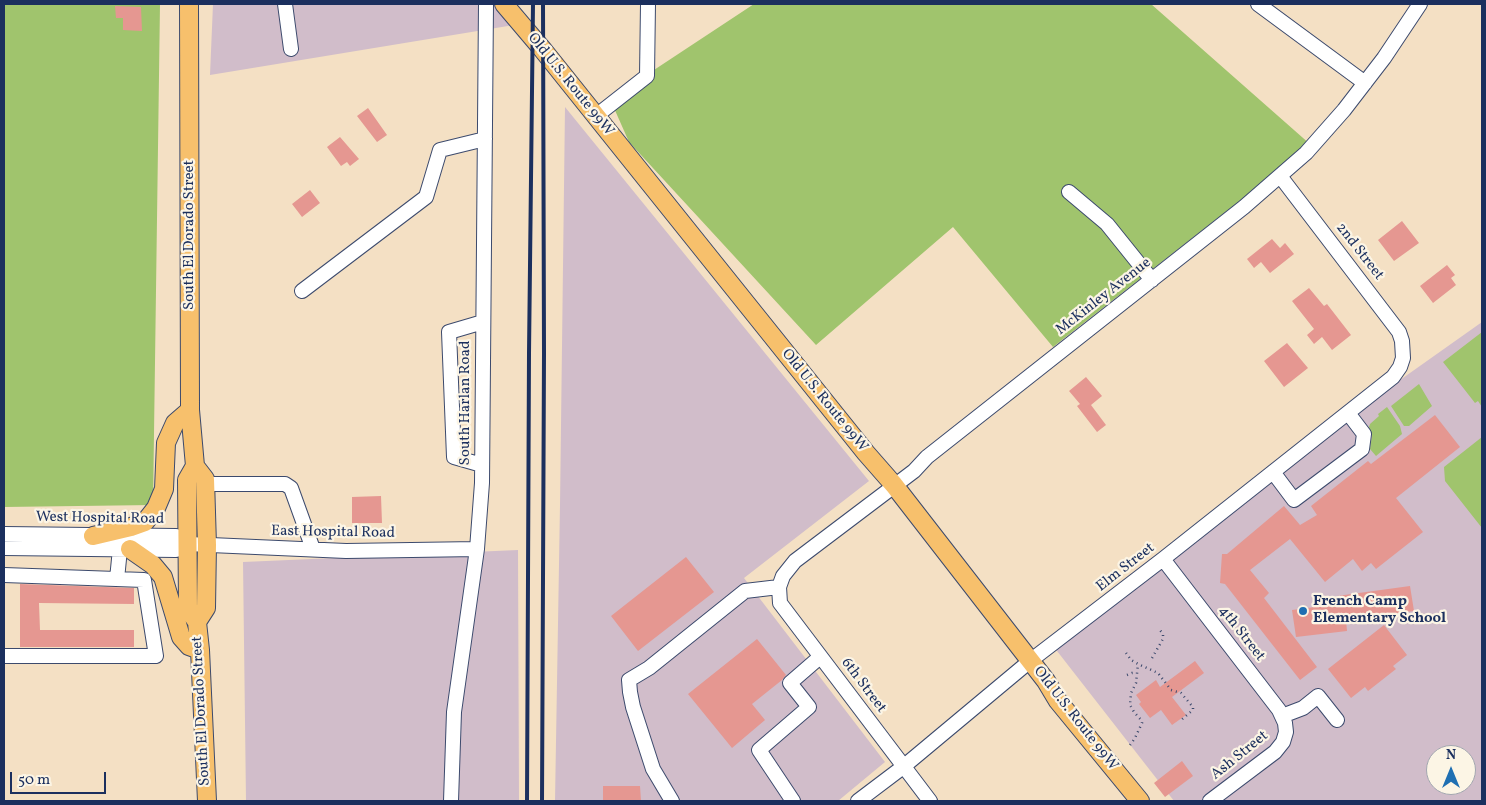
<!DOCTYPE html>
<html>
<head>
<meta charset="utf-8">
<style>
  body { margin:0 }
  #map { position:relative; width:1486px; height:805px; overflow:hidden; background:#f4e0c4; font-family:Vollkorn,serif }
  canvas { display:block }
  .frame { position:absolute; inset:0; border:5px solid #1b2f5e; pointer-events:none }
  .north { position:absolute; left:1426px; top:745px; width:50px; height:50px; box-sizing:border-box; background:#fcf5e5; border:1px solid #a2a6af; border-radius:50%; rotate:0deg; font-size:14px; font-weight:700; line-height:20px; text-align:center; color:#1b2f5e }
  .north::after { content:''; display:block; margin:auto; width:18px; height:22px; background:#1f6fb2; clip-path:polygon(50% 0,100% 100%,50% 72%,0 100%) }
  .scale { position:absolute; left:10px; top:772px; width:96px; height:22px; box-sizing:border-box; border:2px solid #1b2f5e; border-top:0; padding-left:6px; font-size:15px; line-height:18px; white-space:nowrap; color:#1b2f5e; -webkit-text-stroke:4px #fcf5e5; paint-order:stroke }
</style>
</head>
<body>
<div id="map">
<canvas width="1486" height="805"></canvas>
<div class="frame"></div>
<div class="north">N</div>
<div class="scale">50 m</div>
</div>
<script>
const c = document.querySelector('canvas').getContext('2d');
c.lineJoin = 'round';
function fill(path, color) { c.fillStyle = color; c.fill(path, 'evenodd'); }
const shape = rows => new Path2D(rows.map(r => 'M' + r).join(''));
function trace(path, color, width, dash) { c.strokeStyle = color; c.lineWidth = width; c.lineCap = dash ? 'butt' : 'round'; c.setLineDash(dash || []); c.stroke(path); }
function drawText(font, color, halo, rows, align = 'center') {
  c.font = font + ' Vollkorn,serif'; c.lineWidth = 4.5; c.setLineDash([]); c.textBaseline = 'middle'; c.strokeStyle = halo; c.fillStyle = color; for (const [text, x, y, turn = 0] of rows) {
    c.save(); c.translate(x, y); c.rotate((+turn || 0) * Math.PI / 180); c.textAlign = isNaN(turn) ? turn : align; if (halo) c.strokeText(text, 0, 0); c.fillText(text, 0, 0); c.restore();
  }
}
fill(shape([
  [213,4,515,4,514,25,210,75],
  [565,107,869,481,744,578,885,762,838,801,555,801,560,505],
  [1482,322,1482,801,1174,801,1050,642,1273,470],
  [1436,755,1466,755,1466,785,1436,785],
  [518,550,519,801,246,801,243,562]
]), '#d1bdca');
fill(shape([
  [4,4,160,4,153,505,4,507],
  [754,4,1151,4,1311,145,1053,347,953,227,816,345,629,142,610,99],
  [1482,332,1482,407,1478,401,1475,403,1443,362],
  [1419,384,1432,406,1409,426,1404,426,1391,406],
  [1387,407,1400,426,1402,434,1376,456,1370,449,1372,435,1369,427,1370,424,1379,416,1378,414],
  [1482,437,1482,528,1445,481,1444,467]
]), '#a0c46d');
fill(shape([
  [115,6,141,7,142,31,123,30,123,18,116,18],
  [368,108,387,135,377,142,357,116],
  [340,137,359,159,350,166,347,162,341,166,327,147],
  [310,190,320,203,302,217,292,204],
  [1402,221,1419,243,1394,261,1378,240],
  [1272,239,1280,248,1285,243,1294,254,1270,273,1261,262,1254,268,1247,259],
  [1447,265,1455,275,1451,278,1456,285,1433,303,1420,286],
  [1309,288,1324,306,1327,304,1351,335,1332,350,1322,337,1314,344,1307,335,1314,329,1292,301],
  [1287,343,1308,368,1284,387,1264,361],
  [1086,377,1102,396,1091,405,1106,425,1097,432,1077,406,1080,404,1069,391],
  [1435,415,1460,447,1396,498,1423,532,1376,569,1371,563,1362,571,1353,559,1325,582,1290,539,1250,570,1269,593,1264,598,1317,667,1300,680,1225,584,1220,583,1222,554,1227,554,1284,506,1300,525,1317,515,1311,506,1368,461,1371,464],
  [381,496,382,523,352,523,352,497],
  [686,557,714,592,638,651,611,616],
  [20,584,134,588,134,604,39,603,40,630,134,630,134,647,20,647],
  [1410,586,1414,611,1346,620,1347,631,1296,637,1292,610,1338,604,1337,596],
  [1384,625,1407,655,1393,666,1396,669,1368,691,1365,687,1351,698,1328,669],
  [757,639,786,675,782,680,752,704,765,720,732,748,688,694],
  [1195,661,1204,673,1172,697,1186,715,1172,725,1161,710,1150,718,1139,704,1141,702,1136,695,1156,680,1160,687],
  [1182,761,1193,776,1165,797,1154,783],
  [603,786,640,786,641,801,603,801]
]), '#e59791');
const minor = shape([
  [285,4,291,49],
  [1258,4,1365,83],
  [596,116,647,76,648,4],
  [1069,192,1107,224,1152,280],
  [302,291,426,197,440,150,485,139],
  [482,465,454,457,449,332,483,322],
  [1273,472,1294,500,1362,449,1364,434,1348,413],
  [205,484,285,484,291,488,313,549],
  [4,534,176,536,188,544],
  [4,548,176,550,188,544,346,551,477,549],
  [1163,559,1279,710,1285,723,1286,732,1283,742,1275,752,1210,801],
  [4,575,144,580,156,656,4,656],
  [117,579,120,549],
  [1282,716,1303,708,1318,696,1337,720],
  [451,801,454,712,477,549,482,483,486,4],
  [672,801,653,769,633,707,630,692,629,680,649,668,745,591,779,587],
  [793,801,759,750,809,707,790,683,820,657],
  [858,801,903,767,1030,661,1163,559,1393,377,1400,367,1403,358,1402,341,1399,332,1280,176],
  [930,801,780,603,779,587,783,576,795,561,914,471,927,457,1244,207,1306,153,1344,110,1384,58,1420,4]
]);
const major = shape([
  [189,4,190,410,195,466,205,479,207,545,206,608,197,622],
  [504,4,543,50,866,453,894,485,1046,681,1058,701,1140,801],
  [195,466,187,480,188,609,197,622,200,650,207,801],
  [93,536,131,527,145,522,156,508,164,489,166,443,175,423,190,410],
  [130,549,153,565,163,577,181,637,189,646,200,650]
]);
trace(minor, '#3c4a6d', 16);
trace(major, '#3c4a6d', 20);
trace(shape([
  [1126,653,1131,660,1138,664,1158,673,1171,690,1181,693,1193,707,1193,710,1180,721],
  [1152,658,1163,639,1163,634,1159,629],
  [1127,675,1132,673,1136,673],
  [1130,745,1135,738,1142,723,1142,721,1134,712,1130,705,1131,693,1136,683,1138,664]
]), '#3c4a6d', 2.5, [1, 4]);
trace(minor, '#fff', 14);
trace(major, '#f7c06c', 18);
trace(shape([
  [527,801,529,353,533,4],
  [542,801,544,353,543,4]
]), '#1b2f5e', 4);
for (const [x, y, r, color] of [
  [1303,611,5,"#1f6fb2"]
]) { const dot = new Path2D(); dot.arc(x, y, r, 0, 2 * Math.PI); c.fillStyle = color; c.fill(dot); trace(dot, '#fcf5e5', 2); }
drawText('15px', '#1b2f5e', '#fcf5e5', [
  ["Old U.S. Route 99W",570,85,51],
  ["South El Dorado Street",190,235,-90],
  ["2nd Street",1359,252,52],
  ["McKinley Avenue",1104,297,-38],
  ["Old U.S. Route 99W",824,401,51],
  ["South Harlan Road",466,403,-90],
  ["West Hospital Road",100,519,1],
  ["East Hospital Road",333,533,1],
  ["Elm Street",1126,568,-38],
  ["4th Street",1241,634,52],
  ["6th Street",863,686,53],
  ["South El Dorado Street",202,711,-93],
  ["Old U.S. Route 99W",1075,719,52],
  ["Ash Street",1240,756,-39]
]);
drawText('bold 15px', '#1b2f5e', '#fcf5e5', [
  ["French Camp",1313,602],
  ["Elementary School",1313,619]
], 'left');
</script>
</body>
</html>
